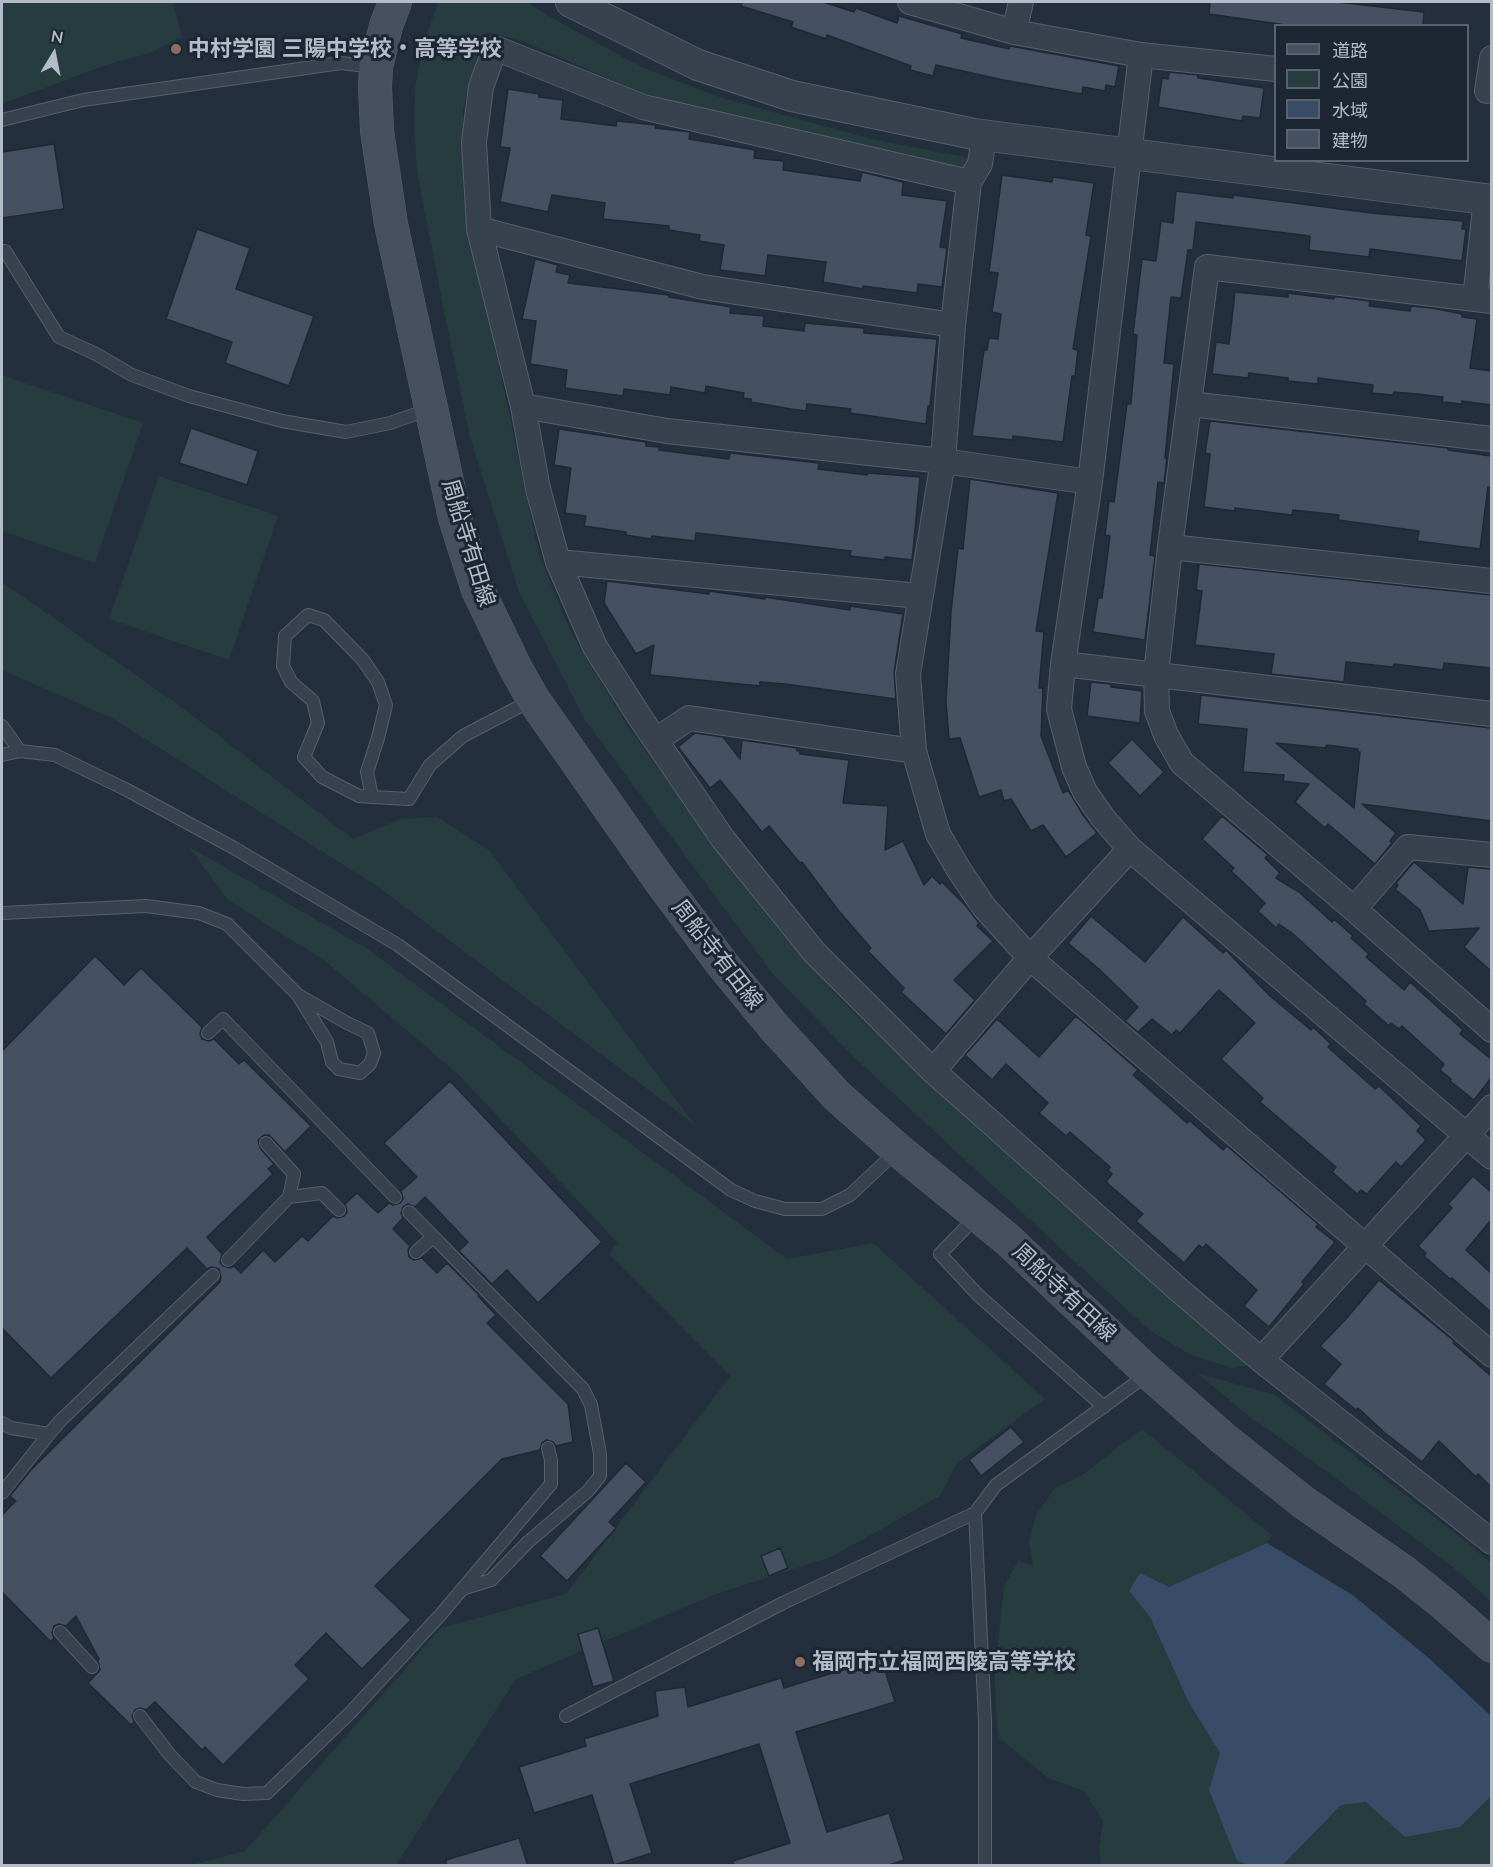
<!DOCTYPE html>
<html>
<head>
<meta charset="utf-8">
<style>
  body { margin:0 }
  #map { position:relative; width:1493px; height:1867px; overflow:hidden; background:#242f3e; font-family:Mulish,"Noto Sans JP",sans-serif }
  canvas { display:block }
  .frame { position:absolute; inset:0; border:3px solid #b4bcc9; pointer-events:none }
  .legend { position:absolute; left:1274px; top:24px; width:195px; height:138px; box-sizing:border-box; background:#1d2633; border:2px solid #59626f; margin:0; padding:8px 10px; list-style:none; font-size:18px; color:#b4bcc9 }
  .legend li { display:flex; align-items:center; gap:12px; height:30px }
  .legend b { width:30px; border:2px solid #59626f }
  .north { position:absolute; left:24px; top:24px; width:60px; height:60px; -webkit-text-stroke:4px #1d2633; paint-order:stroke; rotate:10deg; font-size:16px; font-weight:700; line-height:24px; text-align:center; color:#b4bcc9 }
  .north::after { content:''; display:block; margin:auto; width:21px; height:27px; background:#b4bcc9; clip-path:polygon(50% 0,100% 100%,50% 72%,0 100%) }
</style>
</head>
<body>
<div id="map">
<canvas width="1493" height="1867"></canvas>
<div class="frame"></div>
<ul class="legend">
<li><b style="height:8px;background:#465061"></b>道路</li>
<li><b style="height:16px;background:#263c3f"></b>公園</li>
<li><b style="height:16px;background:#394c67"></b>水域</li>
<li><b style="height:16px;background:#455162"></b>建物</li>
</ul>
<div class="north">N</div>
</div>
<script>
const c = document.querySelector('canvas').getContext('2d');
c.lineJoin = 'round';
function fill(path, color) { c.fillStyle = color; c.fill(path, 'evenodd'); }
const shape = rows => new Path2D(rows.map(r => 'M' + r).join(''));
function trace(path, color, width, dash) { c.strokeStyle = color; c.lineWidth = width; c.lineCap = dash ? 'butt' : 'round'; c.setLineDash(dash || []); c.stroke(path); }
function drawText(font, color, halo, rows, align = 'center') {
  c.font = font + ' Mulish,"Noto Sans JP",sans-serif'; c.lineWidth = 6; c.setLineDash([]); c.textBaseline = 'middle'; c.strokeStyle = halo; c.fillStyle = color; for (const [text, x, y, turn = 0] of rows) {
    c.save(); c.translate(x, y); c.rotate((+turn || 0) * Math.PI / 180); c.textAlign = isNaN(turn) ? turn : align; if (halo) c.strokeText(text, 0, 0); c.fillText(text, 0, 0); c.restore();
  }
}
fill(shape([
  [2,2,173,2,182,37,152,52,109,64,2,104],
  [438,2,527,2,545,14,641,67,722,98,871,139,970,158,969,167,957,168,743,119,639,92,525,42,487,32,480,44,463,109,463,196,539,555,572,635,627,725,730,868,781,933,839,998,980,1131,1252,1364,1232,1368,1191,1355,1150,1331,855,1058,772,973,585,720,519,592,470,437,444,311,417,171,414,129,415,88,423,45],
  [2,375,143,423,95,563,2,531],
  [159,476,278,516,229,660,109,619],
  [2,582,180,706,353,839,400,819,437,817,489,850,695,1125,378,887,114,719,2,670],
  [189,847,366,948,787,1259,873,1243,1045,1399,957,1463,940,1496,831,1557,716,1594,516,1679,396,1865,192,1865,245,1851,441,1628,566,1594,730,1376,609,1254,618,1243,458,1074,325,961,228,900],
  [1197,1373,1275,1395,1472,1546,1491,1564,1491,1602,1460,1573,1329,1473,1250,1417],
  [1142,1429,1272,1535,1267,1543,1169,1588,1129,1591,1150,1617,1189,1703,1220,1753,1209,1790,1237,1861,1248,1865,1101,1865,1099,1849,1103,1821,1084,1791,1048,1778,999,1738,996,1715,995,1672,1004,1587,1018,1561,1033,1565,1029,1543,1036,1515,1055,1488,1082,1475],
  [1491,1796,1491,1865,1283,1866,1341,1805,1366,1802,1460,1827]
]), '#263c3f');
fill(shape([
  [1267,1543,1354,1596,1431,1660,1491,1716,1491,1796,1460,1827,1405,1837,1366,1802,1341,1805,1283,1865,1248,1865,1237,1861,1209,1790,1220,1753,1189,1703,1150,1617,1129,1591,1140,1573,1169,1587]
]), '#394c67');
const building = shape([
  [742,2,823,2,854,12,856,8,897,23,899,16,962,34,961,38,1009,49,1010,46,1119,66,1115,87,1106,85,1105,91,1083,87,1082,94,1003,80,936,65,933,76,910,70,911,66,827,35,826,39,791,27,793,22,741,6,742,2],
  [1210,2,1337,2,1424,12,1423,26,1293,26,1209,14,1210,2],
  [1169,72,1198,75,1198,78,1264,88,1260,118,1243,116,1242,121,1158,107,1162,78,1168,79,1169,72],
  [508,89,539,94,539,97,563,100,561,119,616,126,617,121,656,125,655,128,690,132,689,139,755,150,754,158,784,161,783,170,860,181,862,172,903,182,902,195,947,201,940,247,947,248,942,287,918,284,917,293,863,286,863,289,823,282,826,262,768,255,765,276,720,270,724,245,699,241,700,235,669,230,669,226,603,219,605,203,552,195,548,212,500,202,510,148,500,147,508,89],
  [54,144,64,209,2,218,2,152,54,144],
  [1002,175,1052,182,1053,177,1094,183,1086,235,1091,236,1073,349,1078,350,1075,376,1072,376,1063,442,1013,436,1013,440,972,436,984,350,987,350,989,338,998,339,1001,314,992,312,998,273,989,272,1002,175],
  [1176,191,1233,198,1233,195,1371,213,1463,221,1462,229,1466,229,1462,261,1370,249,1369,257,1309,250,1310,236,1196,222,1193,250,1188,250,1181,298,1171,297,1164,363,1174,364,1165,458,1167,458,1164,483,1158,482,1150,555,1155,556,1145,640,1093,632,1098,598,1102,598,1110,536,1105,535,1109,501,1114,502,1127,404,1131,404,1137,335,1133,334,1142,259,1156,261,1161,221,1173,223,1176,191],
  [197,229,250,248,236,289,314,316,289,386,225,363,232,342,166,319,197,229],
  [535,259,558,265,556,272,570,275,568,283,669,295,669,297,731,307,730,313,764,316,763,326,804,331,805,323,864,328,864,333,937,339,930,406,928,406,926,424,850,413,851,409,807,404,806,411,791,409,751,402,751,399,743,398,744,393,706,386,705,393,671,387,670,395,624,389,623,396,565,388,567,370,530,364,536,321,522,319,535,259],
  [1235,292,1288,297,1288,293,1334,299,1334,297,1339,297,1370,301,1369,306,1410,311,1411,306,1432,308,1462,314,1462,317,1477,319,1470,368,1491,371,1491,405,1462,401,1462,404,1442,402,1443,397,1417,394,1394,392,1393,395,1372,393,1373,385,1318,378,1318,384,1288,381,1288,378,1249,373,1248,378,1212,374,1216,342,1229,344,1235,292],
  [1210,421,1448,448,1448,450,1491,456,1491,488,1488,487,1480,549,1417,541,1419,531,1338,520,1339,515,1293,510,1292,515,1235,508,1235,511,1204,507,1210,454,1205,453,1210,421],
  [191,428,258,451,247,485,179,463,191,428],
  [559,429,646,442,646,446,659,447,659,450,729,459,730,453,819,463,818,469,867,475,868,473,920,477,912,560,885,557,885,560,850,556,851,551,706,534,696,533,695,541,652,536,651,539,626,535,626,532,584,526,586,516,565,513,571,468,554,465,559,429],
  [970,479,1058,493,1036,631,1044,632,1039,688,1043,688,1041,736,1063,793,1068,790,1083,815,1097,833,1066,857,1043,825,1031,831,1011,799,1004,801,1001,790,979,797,960,738,949,739,946,702,951,612,958,548,963,549,970,479],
  [1199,564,1491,595,1491,668,1444,663,1443,670,1394,664,1393,667,1346,662,1344,682,1271,674,1274,654,1195,645,1202,591,1196,590,1199,564],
  [607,581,709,594,709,591,765,599,765,597,850,610,850,606,903,614,894,672,896,699,785,684,760,682,760,686,650,675,654,645,636,654,604,603,607,581],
  [1091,682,1111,684,1111,687,1142,691,1140,723,1087,716,1091,682],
  [1201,695,1491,728,1491,821,1362,804,1396,833,1390,841,1392,843,1375,864,1328,824,1325,828,1295,802,1309,784,1283,781,1284,775,1243,772,1247,729,1198,724,1201,695],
  [1276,743,1325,748,1327,745,1358,749,1357,752,1360,752,1354,808,1276,743],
  [695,733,723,737,740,759,742,740,797,748,797,751,800,751,800,754,849,760,843,803,888,806,885,850,903,841,924,885,932,876,940,884,942,882,966,906,979,923,977,926,993,941,954,980,975,1000,946,1034,901,992,904,988,868,951,871,948,838,910,802,862,800,863,769,826,762,832,720,780,710,788,678,747,695,733],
  [1132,739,1164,772,1140,796,1108,763,1132,739],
  [1222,816,1268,855,1265,858,1280,873,1276,878,1299,892,1332,922,1334,919,1353,936,1351,938,1369,954,1366,957,1404,990,1410,982,1463,1030,1460,1034,1491,1059,1491,1078,1474,1100,1450,1081,1451,1079,1440,1070,1444,1064,1402,1026,1399,1029,1391,1023,1389,1026,1364,1004,1366,1001,1292,933,1279,924,1276,928,1258,911,1265,903,1231,871,1234,868,1202,839,1222,816],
  [1414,862,1463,904,1468,867,1491,869,1491,971,1464,947,1479,928,1429,931,1420,910,1395,889,1398,885,1396,883,1414,862],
  [1091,916,1145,962,1183,917,1223,953,1226,950,1270,996,1311,1030,1313,1027,1331,1044,1328,1047,1375,1089,1379,1086,1421,1126,1417,1131,1426,1140,1401,1167,1396,1162,1367,1194,1361,1190,1357,1194,1332,1172,1336,1167,1260,1102,1263,1098,1221,1059,1255,1023,1219,990,1180,1033,1176,1030,1172,1035,1152,1019,1138,1032,1125,1021,1138,1007,1100,970,1068,943,1091,916],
  [95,956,124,985,141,968,202,1027,200,1034,202,1039,209,1041,214,1039,239,1064,244,1060,311,1126,285,1152,269,1135,264,1135,258,1140,260,1148,274,1164,268,1169,273,1174,207,1237,222,1254,220,1262,223,1266,230,1268,234,1266,241,1273,263,1250,275,1262,302,1236,308,1241,333,1216,337,1218,344,1216,347,1212,345,1204,357,1193,378,1213,389,1203,393,1205,400,1203,403,1199,401,1191,417,1177,384,1143,450,1081,602,1242,538,1303,507,1270,492,1284,459,1251,468,1242,425,1197,415,1207,408,1204,403,1207,401,1213,403,1218,393,1229,410,1246,408,1250,409,1257,414,1260,422,1258,437,1273,447,1263,479,1295,478,1296,496,1315,487,1323,568,1404,573,1442,556,1446,553,1442,547,1440,542,1443,540,1450,502,1459,375,1586,411,1620,362,1669,326,1633,295,1665,309,1679,223,1765,205,1747,202,1750,155,1702,146,1710,140,1708,135,1710,132,1716,134,1722,131,1725,88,1683,100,1670,98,1661,99,1659,76,1616,66,1626,59,1624,54,1626,52,1633,54,1638,51,1642,2,1592,2,1515,16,1501,10,1496,30,1471,220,1282,221,1277,219,1269,212,1267,207,1269,187,1248,51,1378,2,1328,2,1051,95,956],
  [1076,1016,1138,1070,1133,1075,1187,1123,1189,1120,1223,1150,1227,1146,1318,1224,1316,1227,1335,1242,1302,1282,1304,1284,1269,1327,1244,1306,1257,1290,1206,1244,1203,1248,1199,1245,1184,1263,1136,1221,1143,1214,1106,1182,1112,1174,1108,1170,1110,1167,1070,1132,1066,1136,1039,1113,1048,1103,1006,1064,992,1080,965,1055,997,1019,1039,1057,1076,1016],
  [1473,1176,1491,1192,1491,1220,1466,1250,1491,1273,1491,1312,1452,1278,1450,1279,1424,1256,1426,1253,1418,1246,1452,1208,1448,1204,1473,1176],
  [1379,1280,1448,1336,1454,1341,1453,1343,1491,1376,1491,1487,1478,1474,1476,1477,1439,1441,1422,1462,1385,1433,1358,1408,1356,1410,1324,1384,1341,1364,1320,1346,1345,1320,1379,1280],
  [1011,1427,1024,1442,981,1476,969,1460,1011,1427],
  [626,1463,646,1482,609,1522,616,1528,567,1581,540,1556,626,1463],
  [780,1548,788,1568,769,1576,761,1556,780,1548],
  [598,1628,614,1681,593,1687,578,1634,598,1628],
  [881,1658,895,1702,796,1732,827,1832,889,1813,904,1860,886,1866,734,1866,733,1861,790,1843,759,1744,630,1784,652,1853,614,1865,592,1795,534,1813,519,1767,586,1746,584,1739,658,1716,655,1691,685,1687,688,1707,781,1678,784,1688,881,1658],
  [519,1838,528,1866,446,1866,446,1860,519,1838]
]);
fill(building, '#455162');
trace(building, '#1f2835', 1.5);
const service = shape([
  [2,120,83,100,341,63,374,67],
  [2,253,5,251,59,337,96,354,132,375,189,396,282,421,346,432,390,423,430,409],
  [2,726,20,751],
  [2,755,20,751,55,755,127,790,234,848,398,945,731,1190,755,1201,785,1209,822,1209,850,1195,898,1150],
  [372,797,359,796,322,777,304,757,318,723,313,701,291,682,283,666,285,636,308,615,324,620,363,660,378,682,386,705,378,738,367,772,372,797,409,799,430,765,463,736,532,700],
  [2,913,146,906,199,913,227,924,298,995,327,1042,332,1062,339,1069,360,1073,370,1064,374,1053,368,1033,347,1023,298,995],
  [208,1033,223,1019,395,1197],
  [289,1197,322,1193,339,1210],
  [409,1212,583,1389,591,1405,600,1454,600,1476,588,1491,528,1542,491,1580,462,1589],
  [976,1217,940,1254,978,1295,1104,1407],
  [416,1252,433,1237],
  [228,1260,289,1197,294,1174,266,1143],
  [2,1423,11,1428,49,1434,60,1421,213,1275],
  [2,1493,53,1429],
  [975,1513,985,1722,985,1866],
  [60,1632,92,1667],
  [140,1716,170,1755,196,1782,217,1790,243,1794,267,1793,351,1712,442,1613,551,1484,551,1460,548,1448],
  [566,1716,783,1603,975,1513,996,1485,1148,1374]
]);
const minor = shape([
  [910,2,1014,32,1141,55],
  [1014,32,1021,2],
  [1276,69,1141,55,1090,482,1063,664,1059,709,1074,767,1085,792,1103,818,1130,849,1492,1157],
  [1487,91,1492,58],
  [984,136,980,164,969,182,953,325,943,461,908,674,914,751,938,834,959,870,984,907,1030,958,1492,1355],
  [969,182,643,107,495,48,481,87,474,142,479,229,523,406,538,489,558,562,595,647,641,719,723,839,814,952,933,1071,1179,1290,1261,1360,1492,1107],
  [479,229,703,287,953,325],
  [1475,299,1486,199],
  [1492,301,1207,267,1170,547,1156,674,1157,711,1166,735,1182,763,1354,909,1492,1030],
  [1190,404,1492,439],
  [523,406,667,431,943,461,1090,482],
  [1170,547,1492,581],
  [558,562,920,596],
  [1063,664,1492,714],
  [656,740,689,718,914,751],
  [1354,909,1408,847,1492,855],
  [933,1071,1030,958,1130,849],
  [1261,1360,1492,1542]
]);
const tertiary = shape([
  [571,2,698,65,792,96,974,134,1492,200]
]);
const secondary = shape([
  [395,2,386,26,376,67,375,87,377,131,391,224,455,518,478,590,515,667,533,699,659,879,723,965,774,1027,837,1096,898,1150,1007,1239,1149,1373,1224,1439,1303,1502,1404,1572,1444,1604,1492,1646]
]);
trace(service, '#565f6c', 14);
trace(minor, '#565f6c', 26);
trace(tertiary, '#565f6c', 32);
trace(secondary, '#565f6c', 34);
trace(service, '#38414e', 12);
trace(minor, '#38414e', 24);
trace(tertiary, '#38414e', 30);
trace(secondary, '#465061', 33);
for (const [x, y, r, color] of [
  [176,49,6,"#8d6e63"],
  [800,1662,6,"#8d6e63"]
]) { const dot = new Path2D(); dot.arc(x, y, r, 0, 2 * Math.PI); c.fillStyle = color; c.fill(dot); trace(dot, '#1d2633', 2); }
drawText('bold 22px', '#b4bcc9', '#1d2633', [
  ["中村学園 三陽中学校・高等学校",188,49],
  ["福岡市立福岡西陵高等学校",812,1662]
], 'left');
drawText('22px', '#b4bcc9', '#1d2633', [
  ["周船寺有田線",468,543,73],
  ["周船寺有田線",717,955,52],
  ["周船寺有田線",1064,1293,43]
]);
</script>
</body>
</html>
